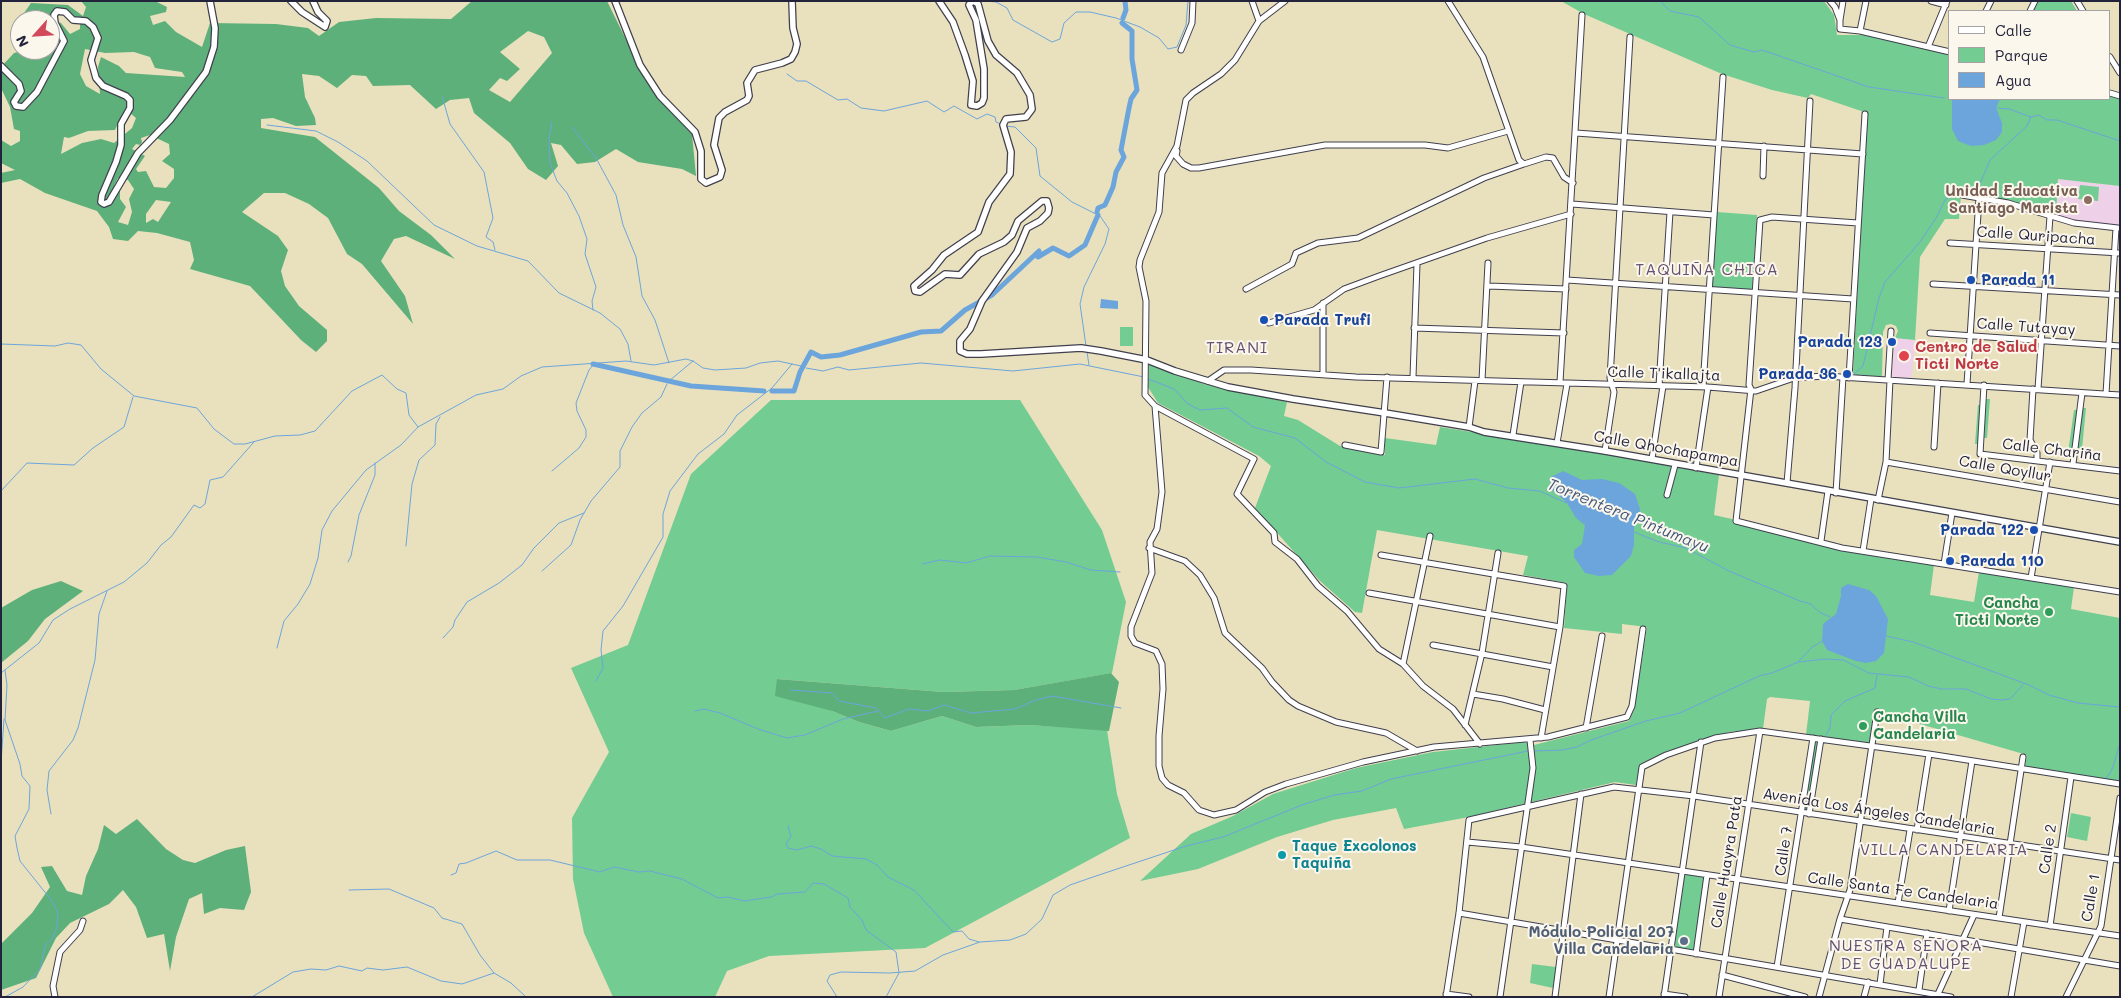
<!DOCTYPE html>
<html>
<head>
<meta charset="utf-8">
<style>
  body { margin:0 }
  #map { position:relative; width:2121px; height:998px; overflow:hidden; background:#e9e1bd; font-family:Mali,sans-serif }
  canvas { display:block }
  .frame { position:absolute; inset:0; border:2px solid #22223b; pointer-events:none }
  .legend { position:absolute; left:1948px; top:10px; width:162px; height:90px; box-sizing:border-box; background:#fbf7ec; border:1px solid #a4a2a5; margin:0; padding:6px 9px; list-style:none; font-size:15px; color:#22223b }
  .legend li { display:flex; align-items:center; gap:10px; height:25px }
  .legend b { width:25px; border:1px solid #a4a2a5 }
  .north { position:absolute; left:10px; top:10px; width:50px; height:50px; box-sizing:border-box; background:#fbf7ec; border:1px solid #a4a2a5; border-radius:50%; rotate:244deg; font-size:14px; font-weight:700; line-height:20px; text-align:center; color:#22223b }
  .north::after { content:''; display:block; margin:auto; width:18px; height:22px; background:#d1495b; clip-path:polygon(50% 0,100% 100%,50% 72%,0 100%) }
</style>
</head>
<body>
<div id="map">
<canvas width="2121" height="998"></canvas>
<div class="frame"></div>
<ul class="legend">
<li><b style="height:6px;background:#fff"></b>Calle</li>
<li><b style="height:14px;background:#73cc91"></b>Parque</li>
<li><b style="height:14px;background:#6ca5db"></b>Agua</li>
</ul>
<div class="north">N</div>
</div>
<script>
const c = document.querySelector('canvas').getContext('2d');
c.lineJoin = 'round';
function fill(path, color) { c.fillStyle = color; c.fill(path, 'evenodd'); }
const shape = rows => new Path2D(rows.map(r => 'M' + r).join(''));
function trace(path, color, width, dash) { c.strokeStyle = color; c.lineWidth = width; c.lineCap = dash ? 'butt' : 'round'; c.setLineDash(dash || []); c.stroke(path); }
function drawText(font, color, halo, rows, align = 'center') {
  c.font = font + ' Mali,sans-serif'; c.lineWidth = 4; c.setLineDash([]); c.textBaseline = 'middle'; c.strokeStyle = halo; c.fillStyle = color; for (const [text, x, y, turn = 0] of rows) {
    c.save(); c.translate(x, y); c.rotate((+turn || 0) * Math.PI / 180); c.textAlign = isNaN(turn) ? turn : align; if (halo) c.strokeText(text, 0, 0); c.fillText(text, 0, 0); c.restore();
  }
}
fill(shape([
  [2058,179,2120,186,2120,226,2076,220,2056,215],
  [1895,338,1915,340,1912,378,1892,377]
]), '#eed0e8');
fill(shape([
  [1561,1,1824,1,1834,15,1837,35,1865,35,1950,55,1950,99,2110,99,2110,96,2120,97,2120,186,2058,179,2056,215,2003,200,1966,192,1961,194,1959,219,1945,219,1920,257,1915,340,1895,338,1898,331,1896,326,1891,324,1886,325,1883,332,1882,377,1855,376,1853,373,1867,113,1811,94,1808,98,1772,90,1722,74,1584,14],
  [2038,1,2071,1,2077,11,2032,11],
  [2080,185,2099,187,2098,201,2078,199],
  [1717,212,1757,215,1752,290,1712,288],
  [1120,327,1133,327,1133,346,1120,346],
  [1149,362,1204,384,1287,402,1284,416,1298,420,1340,446,1385,455,1385,438,1436,445,1440,427,1537,442,1719,475,1714,515,1732,519,1736,524,1810,540,1841,551,1934,565,1930,595,1974,602,1979,572,2074,587,2071,609,2120,618,2120,782,2025,766,2027,755,1875,711,1870,744,1806,735,1810,701,1770,697,1767,699,1763,729,1729,732,1665,752,1640,764,1636,785,1615,782,1469,817,1404,829,1396,808,1333,820,1277,837,1198,869,1140,881,1191,834,1233,816,1273,794,1356,768,1433,752,1524,742,1534,745,1629,721,1634,710,1647,627,1622,624,1622,634,1564,628,1567,583,1523,575,1528,556,1377,530,1362,613,1355,612,1320,581,1255,508,1271,466,1259,456,1158,403,1148,387],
  [1986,399,1990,399,1987,438,1983,438],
  [771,400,1020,400,1102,530,1126,602,1112,673,1014,690,943,692,777,679,832,711,859,722,891,731,942,716,976,727,1030,725,1107,730,1117,794,1130,838,925,948,769,956,727,971,715,997,613,997,584,933,573,879,572,818,609,752,571,668,628,645,691,474],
  [1978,405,1981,405,1978,444,1975,444],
  [2083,408,2086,408,2082,449,2078,448],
  [2074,410,2078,410,2072,453,2068,453],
  [1818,741,1807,812,1804,811,1815,742],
  [2071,813,2091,817,2087,841,2067,837],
  [1687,874,1705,877,1695,952,1674,947,1683,877],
  [1532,964,1556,967,1553,988,1530,983]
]), '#73cc91');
fill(shape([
  [81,1,155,1,167,7,166,12,150,16,153,25,165,21,176,32,202,47,210,23,276,24,308,28,319,36,339,22,376,18,451,19,472,1,607,1,644,76,662,103,692,134,696,176,682,169,638,162,616,149,595,162,577,164,561,145,551,143,558,166,546,180,528,169,510,143,474,113,469,98,450,100,436,109,410,85,373,86,366,76,352,75,337,88,319,76,302,74,305,97,315,118,316,125,296,126,273,118,261,119,261,128,315,137,379,188,399,211,431,235,455,259,406,236,394,239,381,261,405,296,413,324,362,264,347,254,328,218,309,204,285,193,264,193,242,212,278,236,288,250,281,271,285,286,299,306,327,330,327,341,316,352,301,340,250,286,190,269,194,260,190,242,157,233,138,231,128,241,113,239,109,227,97,211,45,193,20,179,1,183,1,173,15,170,1,163,1,140,11,146,20,141,20,131,14,129,10,107,1,88,1,67,14,53,23,51,34,58,40,58,42,50,50,50,50,37,56,35,54,21,61,23,70,34,80,29,80,24,71,22,59,10,41,20,24,20,22,16,31,3,68,5,83,16,86,7],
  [528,31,544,37,552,53,510,102,489,90,500,78,507,81,520,69,500,52],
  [85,49,105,53,134,52,150,57,155,68,182,72,185,77,126,73,119,66,101,57,98,67,100,94,86,86,80,74],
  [125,109,136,118,132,128,114,143,101,139,82,143,61,154,64,137,69,138,88,131,115,130],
  [150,135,169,144,170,154,162,161,174,169,174,178,166,188,154,187,146,171,138,172,136,169,145,156,132,149,136,144,140,145,142,142,141,138],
  [118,178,128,180,134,189,129,199,132,212,128,225,118,222,126,207,120,199,120,190,114,186],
  [156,200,171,202,158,222,153,219,146,223,146,214],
  [61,581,83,591,45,619,28,641,1,663,1,608,32,590],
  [1111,673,1119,682,1109,731,1030,725,976,727,942,716,891,731,859,722,832,711,775,696,777,679,943,692,1014,690],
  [137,819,166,849,183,860,195,863,226,850,245,846,251,892,244,910,220,908,204,914,202,893,189,899,176,937,170,971,164,934,147,938,136,907,123,890,109,904,70,923,56,938,36,978,1,990,1,944,32,913,50,887,41,867,52,866,67,891,82,895,86,876,98,849,104,825,116,834]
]), '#5eb07b');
fill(shape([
  [1952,99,2000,99,1996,108,2002,123,2002,132,1996,140,1984,145,1971,146,1958,141,1952,129],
  [1101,299,1118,301,1118,309,1100,308],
  [1563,471,1582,480,1602,479,1619,483,1635,494,1640,509,1639,518,1634,526,1634,545,1631,556,1612,575,1599,576,1585,573,1574,557,1574,550,1582,544,1585,525,1576,518,1567,503,1550,488,1551,477],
  [1848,584,1869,590,1876,596,1888,619,1884,653,1876,661,1866,663,1856,661,1827,650,1822,641,1823,624,1836,614,1841,596,1841,588]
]), '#6ca5db');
trace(shape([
  [987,1,996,2,1007,8,1013,20,1052,42,1060,39,1064,23,1076,12,1090,12,1116,18,1140,27,1159,38,1168,49,1177,47,1186,25,1188,1],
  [1660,1,1670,11,1699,17,1730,45,1754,52,1762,50,1869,87,1944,98],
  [787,74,797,81,806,81,838,100,847,99,861,108,884,111,927,101,944,112,954,106,977,119,987,114,995,117,996,122,1001,124],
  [442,96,450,124,484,172,493,218,486,237,493,242,495,250],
  [1996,108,2009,109,2031,117,2039,115,2047,120,2057,120,2120,141],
  [552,122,549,139,550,163,557,181,567,193,579,216,587,239,585,254,596,287,592,301,593,310],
  [267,125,316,131,338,142,367,161,434,225,477,246,528,261,559,293,600,313,620,329,628,344,631,361],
  [1004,126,1015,127,1036,148,1040,176,1072,202,1100,216,1109,229,1105,244,1084,287,1080,304,1086,346],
  [572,127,596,158,616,195,623,225,636,257,642,296,655,320,669,363],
  [1,344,55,346,68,343,81,345,101,369,134,396,197,408,214,429,234,444,245,444,275,436,300,435,315,431,352,391,382,375,397,389,406,393,409,415,418,427,476,395,503,389,521,376,542,367,626,361,654,365,686,359,693,361,703,368,715,370,746,368,760,363,778,361,801,366],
  [1087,352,1089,365],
  [806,368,823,371,838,367,849,370,921,363,1013,371,1080,364,1144,377],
  [1854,374,1863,366,1879,298,1885,282,1920,242,1936,218,1945,200,1954,194,1979,186,1990,160,2027,126,2031,117],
  [1148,379,1174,389,1188,404,1200,410,1227,408,1253,427,1295,438,1326,462,1365,482,1399,488,1475,479,1508,488,1540,491,1566,503],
  [669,381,693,361],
  [552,471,579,448,586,437,586,430,577,411,576,403,589,370,593,365],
  [1,491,27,463,74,465,93,448,124,427,133,397],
  [1634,532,1659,542,1686,548,1729,571,1800,601,1811,604,1819,612,1830,617],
  [406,546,412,484,419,460,435,445,436,424,440,417],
  [348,562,351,556,359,515,375,475,375,463],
  [922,564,940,560,966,563,990,556,1037,557,1066,562,1091,570,1120,572],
  [542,571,571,545,580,520,591,501,620,467,620,451,632,427,642,413,661,397,667,384],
  [1886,636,1913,642,2029,685,2049,695,2078,703,2120,707],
  [443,638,453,627,455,620,467,602,499,583,522,565,534,548,559,523,584,513],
  [277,648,284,621,298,604,310,584,318,558,322,530,332,511,366,470,401,445,418,427],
  [1799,662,1825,659,1843,660,1869,673,1909,677,1928,686,1941,689,1966,689,1991,699,2001,700,2010,699,2023,685],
  [1,673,39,643,53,620,70,609,124,582,147,563,161,545,171,537,194,505,200,508,205,504,210,480,223,477,254,442],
  [596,681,603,668,601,650,603,631,623,606,663,537,663,514,670,491,698,454,724,434,737,415,772,388,792,364],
  [791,690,832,693,839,701,876,708,885,718,909,709,928,711,944,705,971,713,1015,709,1033,701,1052,696,1121,708],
  [695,711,704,709,720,713,758,729,787,738,805,735,843,719,878,711],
  [1826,735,1830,728,1831,715,1845,701,1875,688,1877,675],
  [1532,751,1563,750,1577,747,1591,740,1646,721,1680,713,1759,676,1772,673,1798,662,1812,647,1823,641],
  [1,763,4,719],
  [2104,779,2109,775,2113,767,2120,743],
  [51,814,47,790,49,771,73,740,78,728,95,660,99,614,107,591],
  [788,826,791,836,786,844,788,848,797,850,811,846,821,849,832,856,866,859,877,865,888,877,914,890,953,932,962,931,969,939,979,942],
  [451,875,456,873,459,864,466,863,496,851,517,860,550,860,600,872,614,867,639,872,650,871,682,879,718,898,728,897,744,901,771,897,777,894,805,892,813,883,824,884,848,898,850,907,862,920,866,930,896,952,899,973,886,997],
  [349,890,389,889,434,908,442,918,462,924,480,955,494,973,511,983,526,997],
  [5,997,23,987,40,969,45,946,53,937,57,927,58,913,52,901,20,861,17,848,15,836,29,809,30,786,22,776,20,764,5,720,7,685,5,670],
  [252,997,293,972,311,969,326,970,339,966,362,971,367,968,383,970,407,967,441,981,462,984,494,973],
  [837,997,827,981,830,975,841,972,890,973,915,971,943,955,980,942,1010,940,1026,934,1042,919,1053,895,1070,885,1093,877,1186,846,1223,837,1302,805,1334,795,1362,791,1391,779,1528,751]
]), '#6ca5db', 1);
trace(shape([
  [1123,18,1126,10,1125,1],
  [1097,212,1098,208,1105,205,1113,187,1116,172,1124,157,1121,150,1129,108,1131,99,1137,90,1132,59,1132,31,1122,23],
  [593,364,691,386,764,391],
  [772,391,794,391,800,372,811,352,821,357,840,355,921,332,941,331,965,310,992,295,1039,251,1038,257,1053,248,1069,256,1085,245,1098,215]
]), '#6ca5db', 5);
const minor = shape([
  [1252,1,1259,21],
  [1285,1,1259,21,1235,60,1221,74,1193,93,1186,100,1177,146,1162,173,1159,212,1140,260,1139,267,1146,301,1145,395,1155,406,1162,492,1157,529,1150,542,1152,573,1131,627,1131,636,1135,643,1156,651,1162,664,1163,689,1159,736,1159,766,1162,778,1168,785,1184,793,1199,810,1214,815,1236,810,1265,792,1286,784,1363,762,1434,747,1548,737,1627,717,1632,706,1643,629],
  [1448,1,1483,57,1519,160,1524,164,1546,157,1553,158,1564,177,1573,183],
  [1830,1,1835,7,1840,20,1840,29,1860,31,1950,52],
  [1931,1,1946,5],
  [2077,1,2083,11],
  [1986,11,1991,1],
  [2030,11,2035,1],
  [1840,20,1843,1],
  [1860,31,1866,1],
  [1928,47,1947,1],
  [1181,50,1192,23,1193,1],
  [2110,57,2120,73],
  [2110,93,2120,96],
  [1576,133,1863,154],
  [1177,151,1176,156,1183,164,1191,168,1199,168,1325,145,1425,145,1448,148,1508,131],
  [1763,176,1764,146],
  [1962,195,2008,203,2074,223,2118,228],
  [1572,204,1714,215],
  [1858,223,1772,217,1760,220,1749,385,1751,389,1736,521,1842,548,2120,592],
  [1950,243,2120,253],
  [1567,280,1853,299],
  [1933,284,2120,295],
  [1489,286,1566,289],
  [1246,289,1292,264,1296,253,1318,243,1358,238,1484,178,1524,164],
  [1323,303,1323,374],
  [1269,323,1314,310,1344,289,1379,276,1487,238,1571,214],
  [1414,328,1564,333],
  [1930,333,2120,346],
  [1413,377,1417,264],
  [1849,378,1865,114],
  [1482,380,1488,263],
  [1888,380,1891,331],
  [1208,381,1224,370,1251,370,1356,377,1708,387,1756,391,1794,378,1825,376,2120,395],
  [1560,382,1582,15],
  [1967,384,1979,198],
  [1984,385,1980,454,2120,471],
  [1659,386,1670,212],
  [1703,387,1723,77],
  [2033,389,2030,440,2037,453,2037,460],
  [2038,389,2050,216],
  [2106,394,2116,228],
  [1155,406,1254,459,1237,494,1274,533,1275,542,1297,559,1318,586,1347,611,1379,649,1403,664,1423,686,1453,709,1480,744],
  [1469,427,1475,381],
  [1513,435,1521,382],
  [1557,443,1567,384],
  [1345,445,1381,452,1387,377],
  [1934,447,1938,383],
  [1605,451,1614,392,1610,378,1630,37],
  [1652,459,1663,386],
  [1886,462,2120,502],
  [2073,464,2082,393],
  [1696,468,1708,387],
  [1787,483,1795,388,1810,101],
  [1836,493,1843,377],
  [1667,495,1675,465],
  [1878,500,1886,462,1890,380],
  [1821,541,1828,491],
  [1149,548,1185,561,1200,575,1214,598,1225,633,1262,668,1272,682,1289,700,1298,706,1336,722,1386,733,1417,751],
  [1863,551,1871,499],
  [1381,555,1564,586,1560,627,1541,738],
  [1944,564,1952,513],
  [2031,578,2050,462],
  [1369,593,1560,627],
  [1433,645,1553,667],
  [1403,664,1430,536],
  [1473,694,1503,699,1545,710],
  [1465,725,1482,653,1498,553],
  [1586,728,1602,636],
  [1809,814,1821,739],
  [1917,830,1929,754],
  [1467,842,1521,847,2120,936],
  [1898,903,1910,830],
  [1949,911,1972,761],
  [1459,913,1951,997],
  [1999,918,2023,757],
  [1840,919,2120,966],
  [2050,926,2071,777],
  [1696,954,1707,875],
  [1777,967,1813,738],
  [1722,975,1805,997],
  [1880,984,1887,927],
  [1919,990,1927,933],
  [1446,994,1469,997],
  [1664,994,1685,997],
  [1938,994,1974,915],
  [55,997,53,986,60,952,80,930,83,921],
  [1446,997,1459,913,1469,820,1614,787,1694,796,2120,860],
  [1500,997,1533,768,1530,740],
  [1555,997,1581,794],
  [1609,997,1642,767,1666,755,1715,738,1760,731,1929,754,2120,784],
  [1664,997,1701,742],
  [1719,997,1760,731],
  [1819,997,1840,919,1850,890,1877,712],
  [1864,997,1868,982],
  [2011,997,2024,922],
  [2066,997,2101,926,2120,798]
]);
const tertiary = shape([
  [291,1,302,12,325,27,327,21,318,12,313,1],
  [615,1,640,65,660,96,695,132,701,151,701,179,706,183,720,177,722,170,714,145,719,118,725,112,747,100,749,96,747,83,755,70,782,63,791,59,795,52,797,44,793,28,792,1],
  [939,1,953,22,965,55,973,81,971,105,977,106,982,103,984,98,984,69,976,20,969,5,972,1],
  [973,1,978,4,988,41,996,55,1017,73,1030,95,1032,109,1026,117,1006,119,1003,125,1011,152,1010,174,989,202,978,232,944,255,932,270,914,286,915,291,920,292,945,274,960,275,979,254,1004,242,1012,235,1018,221,1042,201,1047,201,1049,208,1048,213,1040,221,1027,228,1017,252,982,301,970,329,960,341,960,351,967,354,981,354,1081,348,1101,351,1147,360,1175,371,1228,387,1293,399,1385,413,1469,427,1484,432,1605,451,2120,542],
  [1,66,19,84,21,91,14,102,16,106,23,107,37,92,64,41,55,23,54,15,57,11,65,12,73,20,86,21,93,27,98,38,91,60,96,78,103,86,126,96,130,100,130,108,121,124,121,145,116,162,102,195,101,202,104,204,109,202,138,153,170,120,206,72,214,47,215,28,210,1]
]);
trace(minor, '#403f4e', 7);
trace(tertiary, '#403f4e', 8);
trace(minor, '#fff', 5);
trace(tertiary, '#fff', 5.5);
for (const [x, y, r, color] of [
  [2088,200,5,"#8d6e63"],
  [1971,280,5,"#1a4fb4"],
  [1264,320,5,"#1a4fb4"],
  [1892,342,5,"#1a4fb4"],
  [1904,356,6,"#e0444e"],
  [1847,374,5,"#1a4fb4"],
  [2034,530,5,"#1a4fb4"],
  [1950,561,5,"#1a4fb4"],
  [2049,612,5,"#2e9e5b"],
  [1863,726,5,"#2e9e5b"],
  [1282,855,5,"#0f9aa8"],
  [1684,941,5,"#5c6f8a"]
]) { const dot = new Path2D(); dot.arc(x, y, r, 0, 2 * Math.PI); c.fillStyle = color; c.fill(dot); trace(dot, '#fbf7ec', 2); }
drawText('bold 15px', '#785e54', '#fbf7ec', [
  ["Unidad Educativa",2078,191],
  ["Santiago Marista",2078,208]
], 'right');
drawText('15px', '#22223b', '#fbf7ec', [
  ["Calle Quripacha",2036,236,4],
  ["Calle Tutayay",2026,327,4],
  ["Calle T'ikallajta",1664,374,2],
  ["Calle Qhochapampa",1666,449,10],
  ["Calle Chariña",2052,450,7],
  ["Calle Qoyllur",2005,469,10],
  ["Avenida Los Ángeles Candelaria",1879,812,9],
  ["Calle 2",2048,849,-82],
  ["Calle 7",1784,851,-82],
  ["Calle Huayra Pata",1727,862,-81],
  ["Calle Santa Fe Candelaria",1903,891,8],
  ["Calle 1",2091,898,-80]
]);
drawText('bold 15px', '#164399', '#fbf7ec', [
  ["Parada 11",1981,280],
  ["Parada Trufi",1274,320],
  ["Parada 123",1882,342,"right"],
  ["Parada 36",1837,374,"right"],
  ["Parada 122",2024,530,"right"],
  ["Parada 110",1960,561]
], 'left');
drawText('bold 15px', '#be3a42', '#fbf7ec', [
  ["Centro de Salud",1915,347],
  ["Ticti Norte",1915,364]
], 'left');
drawText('bold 15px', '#27864d', '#fbf7ec', [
  ["Cancha",2039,603],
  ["Ticti Norte",2039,620],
  ["Cancha Villa",1873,717,"left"],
  ["Candelaria",1873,734,"left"]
], 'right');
drawText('bold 15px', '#0d838f', '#fbf7ec', [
  ["Taque Excolonos",1292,846],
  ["Taquiña",1292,863]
], 'left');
drawText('bold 15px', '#4e5e75', '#fbf7ec', [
  ["Módulo Policial 207",1674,932],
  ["Villa Candelaria",1674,949]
], 'right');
c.letterSpacing = '1px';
drawText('16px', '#635172', '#fbf7ec', [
  ["TAQUIÑA CHICA",1707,270],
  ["TIRANI",1237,348],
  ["VILLA CANDELARIA",1944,850],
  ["NUESTRA SEÑORA",1906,946],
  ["DE GUADALUPE",1906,964]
]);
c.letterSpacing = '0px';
drawText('italic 16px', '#40567b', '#fbf7ec', [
  ["Torrentera Pintumayu",1628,516,22]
]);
</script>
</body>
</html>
